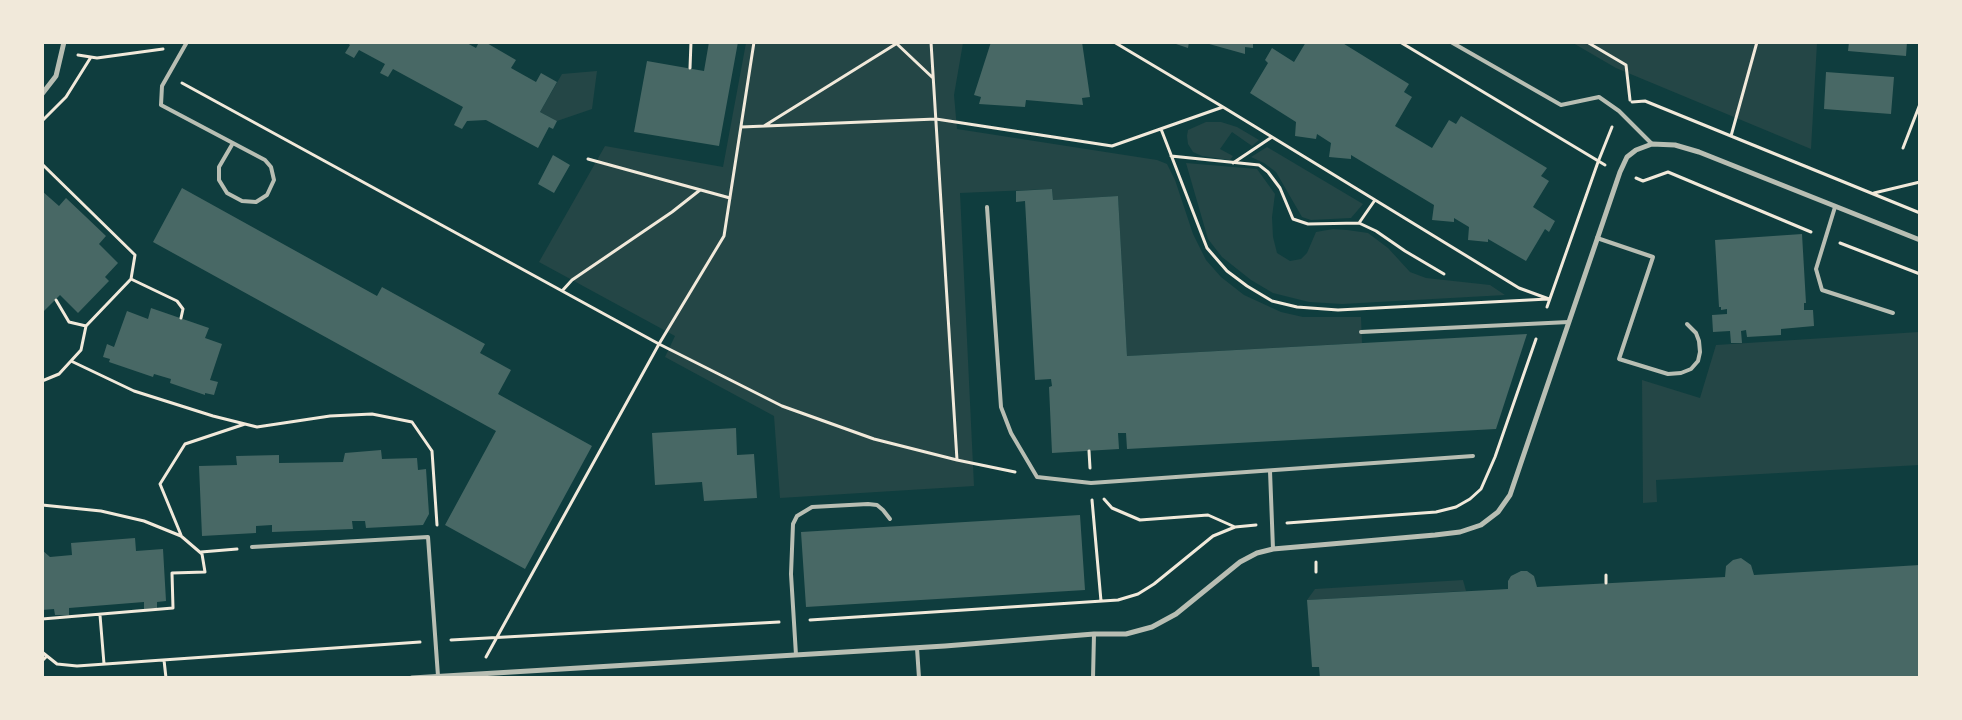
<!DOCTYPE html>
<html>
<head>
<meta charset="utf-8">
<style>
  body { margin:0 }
  #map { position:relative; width:1962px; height:720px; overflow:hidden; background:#0f3d3e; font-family:"Golos Text",sans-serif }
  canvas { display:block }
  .frame { position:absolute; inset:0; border:44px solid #f1e9da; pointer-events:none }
</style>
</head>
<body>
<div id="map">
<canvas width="1962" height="720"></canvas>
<div class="frame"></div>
</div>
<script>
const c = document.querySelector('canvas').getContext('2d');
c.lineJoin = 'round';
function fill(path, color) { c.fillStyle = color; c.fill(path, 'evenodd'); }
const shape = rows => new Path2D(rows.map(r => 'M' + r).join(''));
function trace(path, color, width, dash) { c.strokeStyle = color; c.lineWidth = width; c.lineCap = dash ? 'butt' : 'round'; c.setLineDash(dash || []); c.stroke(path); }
fill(shape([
  [746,43,963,43,954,95,957,129,1157,160,1167,164,1175,180,1193,234,1206,260,1221,277,1244,295,1281,312,1303,317,1361,317,1362,343,1127,356,1118,196,1053,200,1052,189,960,193,974,486,780,498,774,416,665,357,675,336,539,262,605,146,723,167],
  [1573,43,1817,43,1811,149,1616,68],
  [597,71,592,109,557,121,540,112,562,74],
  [1206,122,1221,122,1237,127,1259,140,1252,146,1232,132,1220,149,1233,156,1230,160,1202,156,1193,152,1188,144,1187,136,1188,130],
  [1267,147,1363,204,1351,218,1311,220,1302,217,1276,172,1264,163,1251,157],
  [1186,163,1257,169,1275,194,1272,217,1273,237,1277,253,1290,261,1301,259,1307,253,1316,232,1333,229,1347,230,1368,233,1388,248,1410,272,1426,278,1490,285,1505,295,1342,304,1309,302,1273,293,1251,280,1222,257,1208,239],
  [1919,332,1919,465,1656,480,1657,502,1643,503,1642,380,1700,398,1716,345],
  [1463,580,1466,591,1307,600,1315,589]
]), '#244646');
fill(shape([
  [346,42,465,42,476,48,479,42,485,42,516,60,511,68,536,82,541,73,557,82,540,112,557,121,553,129,549,127,538,148,486,120,467,121,462,129,454,125,463,107,393,69,388,77,380,73,385,64,359,50,354,58,345,53,350,45],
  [709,42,738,42,719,146,634,132,647,61,704,71],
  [991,42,1082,42,1090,97,1082,98,1083,105,1026,100,1025,107,979,104,981,97,974,95],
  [1170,42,1189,42,1188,48],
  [1202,42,1253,42,1253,48,1245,47,1245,54],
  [1306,42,1341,42,1409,84,1404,92,1412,97,1395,126,1432,148,1449,120,1456,124,1461,116,1547,168,1541,176,1549,181,1533,207,1555,221,1549,232,1545,229,1526,261,1488,239,1488,242,1468,240,1469,227,1454,218,1454,222,1432,220,1434,205,1351,155,1351,159,1329,157,1331,143,1317,134,1316,139,1295,136,1296,122,1250,93,1268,63,1265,60,1272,48,1294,62],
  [1849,42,1907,42,1906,56,1848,51],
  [1826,72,1894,77,1891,114,1824,109],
  [553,155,570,165,554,193,538,184],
  [182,188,377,296,382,287,485,344,480,353,511,370,498,394,592,446,525,569,445,525,496,431,153,242],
  [1052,189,1053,200,1118,196,1127,356,1527,334,1496,429,1127,449,1126,433,1118,433,1119,449,1052,453,1049,387,1052,386,1051,379,1035,380,1025,201,1016,202,1016,191],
  [42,191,59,206,66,198,85,216,106,236,99,244,118,263,105,277,109,281,78,313,60,295,42,313],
  [1802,234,1806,303,1804,303,1804,310,1813,310,1814,326,1781,329,1781,335,1747,337,1746,330,1741,331,1742,343,1731,343,1730,331,1713,332,1712,315,1727,314,1727,309,1721,310,1721,307,1719,307,1715,240],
  [151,308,209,328,205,338,222,344,210,380,218,382,214,395,205,393,205,395,170,383,171,379,154,374,153,377,109,362,110,359,103,357,107,344,114,347,127,311,148,319],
  [736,428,737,455,754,454,757,498,704,501,702,482,655,485,652,433],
  [381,450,382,459,417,458,418,470,426,469,429,514,423,525,366,528,365,521,352,521,353,529,272,532,272,525,256,526,256,533,202,536,199,466,237,465,236,456,279,455,279,463,343,462,345,453],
  [1080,515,1085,590,806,607,801,532],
  [135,538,136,551,163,549,166,601,157,602,157,608,144,609,144,602,69,608,69,615,55,615,54,609,42,610,42,550,50,557,72,555,71,543],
  [1741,558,1751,565,1754,575,1920,565,1920,678,1320,678,1319,667,1312,667,1307,600,1508,589,1508,581,1511,576,1521,571,1527,571,1534,576,1537,587,1725,577,1726,566,1733,560]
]), '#486865');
trace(shape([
  [931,42,957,460],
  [1114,42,1223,107],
  [1400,42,1605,165],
  [1587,42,1626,65,1630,100],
  [896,43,933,78],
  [78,55,97,58,163,49],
  [690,68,691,42],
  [182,83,659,344,782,406,874,439,957,460,1015,472],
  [1632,102,1645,101,1920,213],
  [42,121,66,97,91,57],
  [764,126,899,42],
  [741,127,936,119,1112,146,1223,107,1519,288,1549,299],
  [1161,129,1207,248,1227,271,1247,286,1272,301,1297,307,1338,310,1548,299],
  [1731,136,1757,42],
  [1903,148,1920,104],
  [1171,156,1259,165,1268,172,1280,188,1293,219,1308,224,1359,223,1376,231,1405,251,1444,274],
  [588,159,730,198],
  [1233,163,1272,137],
  [42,164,135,255,131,279,86,326,69,322,56,300],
  [1636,178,1643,181,1668,172,1811,232],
  [1874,193,1920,182],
  [1359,223,1375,200],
  [1840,243,1920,274],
  [131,279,177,301,183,309,181,318],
  [562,291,572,280,672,212,700,190],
  [1547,307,1598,162,1612,127],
  [71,361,134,391,213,416,257,427,330,416,372,414,412,422,432,451,437,525],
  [42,381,59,374,81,350,86,326],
  [1089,451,1090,468],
  [1104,499,1112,508,1140,520,1208,515,1235,527],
  [1092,500,1101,601],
  [42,505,101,511,144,521,181,536,202,554,205,572,172,573,173,608,42,619],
  [1287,523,1436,512,1456,507,1470,499,1481,489,1495,457,1536,339],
  [181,535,160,484,185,444,245,424],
  [201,552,237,549],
  [1316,562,1316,572],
  [1606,575,1606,583],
  [100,615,104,664],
  [810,620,1118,600,1138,594,1154,584,1213,536,1235,527,1256,525],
  [451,640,779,622],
  [42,652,57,664,77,666,420,642],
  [486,657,659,344,724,236,754,42],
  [164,660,166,678],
  [42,661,47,656]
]), '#f1e9da', 3);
trace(shape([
  [187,42,162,86,161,105,265,160,271,167,274,180,267,195,256,202,242,201,227,193,219,180,219,167,233,143],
  [1451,42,1561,105,1599,97,1619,111,1652,144],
  [987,207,1001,407,1011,433,1037,477,1091,483,1473,456],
  [1835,207,1816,269,1822,290,1893,313],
  [1597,238,1653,257,1619,359,1668,374,1681,373,1691,369,1698,361,1700,352,1699,341,1696,333,1687,324],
  [1361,332,1569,322],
  [1270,471,1273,549],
  [252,547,428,537,438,676],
  [917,648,919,678],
  [796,655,791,574,793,524,797,516,812,507,868,504,877,505,883,510,890,519],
  [1093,678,1094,634]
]), '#b8beb3', 4);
trace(shape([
  [42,94,56,76,64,42],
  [412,678,945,646,1094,634,1126,634,1152,627,1176,614,1240,562,1257,553,1273,549,1435,535,1460,532,1481,525,1498,512,1510,495,1620,172,1627,157,1636,150,1652,144,1675,145,1699,152,1920,240]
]), '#b8beb3', 5);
</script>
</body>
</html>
